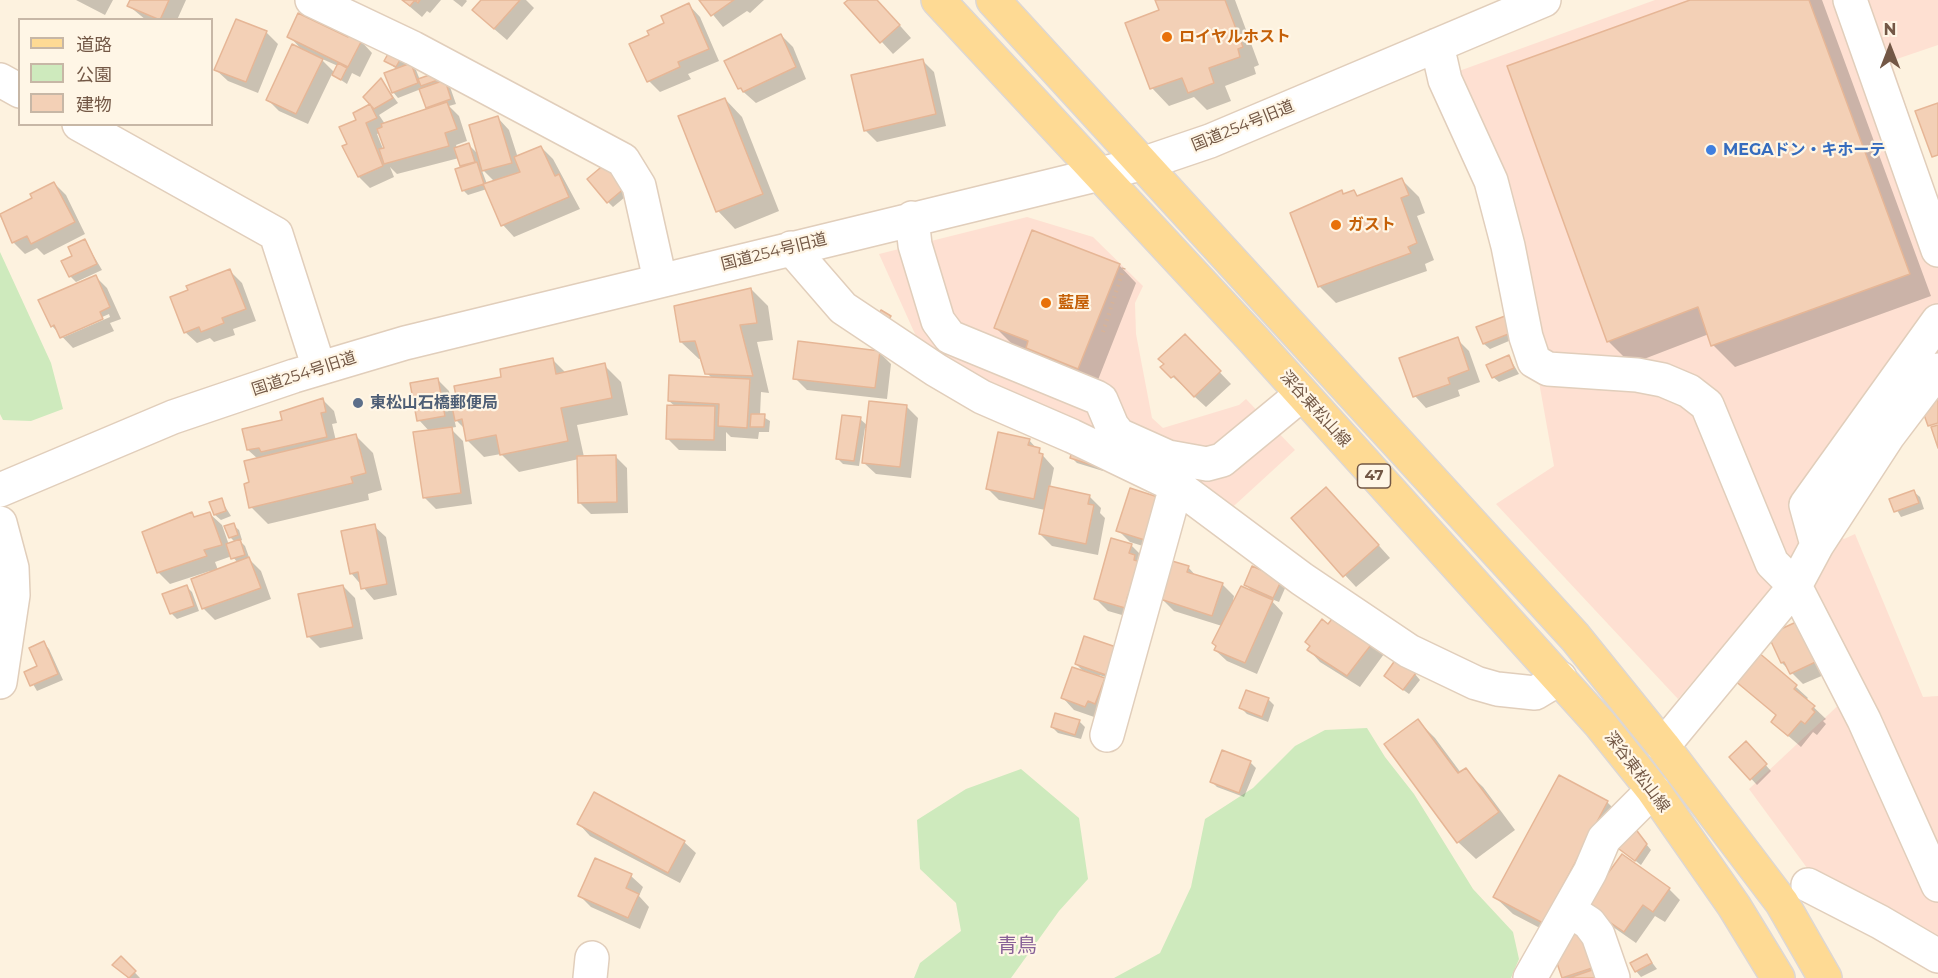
<!DOCTYPE html>
<html>
<head>
<meta charset="utf-8">
<style>
  body { margin:0 }
  #map { position:relative; width:1938px; height:978px; overflow:hidden; background:#fdf2df; font-family:Montserrat,"Noto Sans JP",sans-serif }
  canvas { display:block }
  .legend { position:absolute; left:18px; top:18px; width:195px; height:108px; box-sizing:border-box; background:#fff6e6; border:2px solid #c7b7a6; margin:0; padding:8px 10px; list-style:none; font-size:18px; color:#735846 }
  .legend li { display:flex; align-items:center; gap:12px; height:30px }
  .legend b { width:30px; border:2px solid #c7b7a6 }
  .north { position:absolute; left:1860px; top:18px; width:60px; height:60px; -webkit-text-stroke:4px #fff6e6; paint-order:stroke; rotate:0deg; font-size:16px; font-weight:700; line-height:24px; text-align:center; color:#735846 }
  .north::after { content:''; display:block; margin:auto; width:21px; height:27px; background:#735846; clip-path:polygon(50% 0,100% 100%,50% 72%,0 100%) }
</style>
</head>
<body>
<div id="map">
<canvas width="1938" height="978"></canvas>
<ul class="legend">
<li><b style="height:8px;background:#feda94"></b>道路</li>
<li><b style="height:16px;background:#ceeabd"></b>公園</li>
<li><b style="height:16px;background:#f3d0b6"></b>建物</li>
</ul>
<div class="north">N</div>
</div>
<script>
const c = document.querySelector('canvas').getContext('2d');
c.lineJoin = 'round';
function fill(path, color) { c.fillStyle = color; c.fill(path, 'evenodd'); }
const shape = rows => new Path2D(rows.map(r => 'M' + r).join(''));
function trace(path, color, width, dash) { c.strokeStyle = color; c.lineWidth = width; c.lineCap = dash ? 'butt' : 'round'; c.setLineDash(dash || []); c.stroke(path); }
function drawText(font, color, halo, rows, align = 'center') {
  c.font = font + ' Montserrat,"Noto Sans JP",sans-serif'; c.lineWidth = 4.5; c.setLineDash([]); c.textBaseline = 'middle'; c.strokeStyle = halo; c.fillStyle = color; for (const [text, x, y, turn = 0] of rows) {
    c.save(); c.translate(x, y); c.rotate((+turn || 0) * Math.PI / 180); c.textAlign = isNaN(turn) ? turn : align; if (halo) c.strokeText(text, 0, 0); c.fillText(text, 0, 0); c.restore();
  }
}
fill(shape([
  [1655,0,1938,0,1938,45,1891,61,1938,201,1938,357,1824,522,1844,539,1855,534,1923,697,1938,696,1938,949,1810,872,1749,789,1845,699,1778,581,1678,699,1496,504,1554,466,1539,382,1459,71],
  [1027,217,1093,237,1143,286,1135,303,1136,334,1152,418,1163,428,1239,405,1246,399,1295,450,1224,515,924,354,879,254]
]), '#fee0d2');
fill(shape([
  [0,252,51,363,63,409,31,421,3,420,0,414],
  [1367,728,1385,757,1414,794,1473,889,1513,932,1519,959,1511,978,1114,978,1160,953,1191,887,1205,819,1253,788,1295,746,1325,730],
  [1021,769,1079,818,1088,879,1059,911,1011,978,914,978,920,963,961,931,956,903,920,869,917,820,966,789]
]), '#ceeabd');
fill(shape([
  [76,0,113,0,105,15],
  [131,0,186,0,177,20,146,20,129,6],
  [402,0,441,0,430,13,427,11,422,17],
  [453,0,466,0,467,1,462,7],
  [483,0,526,0,534,8,507,40,486,22],
  [701,0,764,0,750,13,747,11,723,27],
  [850,0,877,0,911,38,893,54,846,3],
  [1157,0,1235,0,1259,65,1254,67,1256,74,1225,86,1231,101,1207,110,1194,97,1169,106,1152,88,1127,24,1161,11],
  [1694,0,1822,0,1931,296,1735,367,1713,345,1709,334,1631,364,1609,342,1509,67],
  [689,5,700,17,719,61,688,74,691,79,660,92,649,81,651,36],
  [266,32,278,44,258,93,228,81,216,70],
  [781,35,793,47,806,79,756,103,739,88],
  [289,36,348,39,361,41,372,53,360,77,352,73,347,84,332,74,308,124,279,111,267,99,303,51],
  [320,58,338,66,335,73],
  [400,59,416,70,420,80,435,75,450,87,456,104,449,106,459,116,467,141,456,145,457,148,469,145,479,155,498,118,509,130,518,158,541,147,553,159,580,209,514,237,503,225,487,189,468,195,463,190,464,168,459,158,397,174,390,167,394,177,370,188,359,177,349,144,358,120,355,114,372,105,381,80,398,103,379,115,385,124,430,109,421,89,398,98,393,92,398,70,386,61],
  [380,133,387,153,385,154,377,134],
  [481,168,495,182,487,184],
  [922,60,934,72,946,126,877,142,865,130],
  [725,99,742,117,779,211,735,229,718,211,680,117],
  [606,165,630,193,613,207,608,202],
  [1402,180,1419,197,1425,213,1417,216,1434,260,1425,264,1427,271,1336,303,1319,286,1341,192,1345,195,1354,192,1359,197],
  [54,183,66,195,85,234,44,255,37,248,25,254,14,243,0,216,34,199],
  [85,241,102,270,76,282,70,276,74,256],
  [1119,265,1136,283,1096,385,1045,365,1032,352,1013,345,996,328],
  [230,271,242,283,256,321,233,329,235,335,214,342,210,338,197,343,185,332,190,291],
  [96,277,107,288,121,319,110,323,114,331,73,348,52,326],
  [109,314,110,317,64,337,62,335],
  [751,289,768,306,773,340,757,342,769,393,761,392,760,415,770,421,769,432,759,432,758,439,731,437,726,432,726,451,679,450,667,438,676,407,669,401,712,378,707,373,702,359,699,359,681,342],
  [1504,318,1516,338,1490,349,1484,344,1478,328],
  [1185,336,1231,384,1206,407,1162,367],
  [1457,339,1469,351,1480,382,1458,390,1460,396,1426,408,1415,396],
  [879,352,891,364,887,399,807,390,795,378],
  [1509,357,1519,374,1499,382,1493,377],
  [552,359,566,373,604,365,621,382,628,415,577,425,584,457,616,457,627,468,628,513,591,514,579,502,579,459,519,472,501,454,484,457,467,440,465,429,454,418,456,427,450,428,463,441,472,504,436,509,424,497,430,432,419,420,437,379,449,391,451,404,503,378],
  [322,399,334,411,337,423,332,424,336,441,356,436,373,453,382,490,368,494,369,500,268,524,251,507,251,483,258,459,248,450],
  [906,406,918,418,911,478,876,474,864,463,868,428,865,428,859,466,843,464,837,458,860,419,868,426],
  [1029,440,1054,468,1050,488,1089,496,1101,508,1100,513,1105,518,1098,555,1052,546,1040,534,1045,510,999,500,987,488],
  [1072,458,1106,463,1103,471,1077,463],
  [1914,492,1920,497,1924,509,1901,517,1891,500],
  [221,500,231,516,221,520,215,515,211,503],
  [1338,500,1390,558,1356,587,1293,519],
  [1175,512,1162,552,1130,542,1118,530],
  [192,514,196,518,210,514,222,525,229,545,235,542,230,537,233,525,239,530,242,540,240,541,245,546,250,560,261,571,271,599,215,620,203,608,210,571,170,584,158,572],
  [232,556,238,563,218,570,215,562],
  [374,526,386,537,397,595,374,600,351,573],
  [1131,545,1143,557,1136,619,1108,611,1096,599],
  [1188,567,1197,577,1222,584,1234,596,1232,606,1255,594,1245,584,1253,568,1286,586,1279,602,1269,598,1283,613,1257,674,1227,661,1215,650,1222,626,1174,611,1162,599],
  [343,586,355,598,363,639,320,648,309,637],
  [187,587,192,592,199,611,177,619,171,613],
  [1336,616,1384,654,1360,687,1320,662,1309,650],
  [1770,636,1833,671,1803,684,1782,663],
  [44,643,49,649,63,680,37,691,26,672,39,667],
  [1115,648,1112,679,1099,675,1115,691,1097,718,1074,710,1063,698,1086,674,1076,664],
  [1758,654,1796,687,1808,698,1806,700,1826,719,1823,721,1826,724,1817,735,1813,732,1801,747,1785,733,1777,716,1736,680],
  [1415,674,1420,680,1409,694,1391,681],
  [1268,699,1274,705,1268,722,1247,714,1241,708],
  [1079,721,1085,727,1081,739,1058,733,1052,727],
  [1418,721,1435,738,1461,773,1465,770,1483,787,1515,830,1476,859,1458,842],
  [1746,743,1771,771,1757,785,1731,757],
  [1250,762,1256,768,1244,797,1217,787,1212,782],
  [1607,802,1624,819,1561,939,1513,914,1495,897],
  [579,824,684,842,696,853,680,883,590,836],
  [1631,825,1651,850,1641,865,1616,846],
  [631,876,643,887,639,896,649,907,640,929,591,907,580,896],
  [1669,889,1680,900,1665,922,1655,916,1636,943,1606,922,1589,902],
  [1573,930,1606,978,1564,978,1557,958],
  [1647,956,1657,969,1641,977,1636,971],
  [121,958,140,978,128,978,114,965]
]), '#0003');
const building = shape([
  [130,0,169,0,160,20,127,6,130,0],
  [402,0,420,0,418,3,415,0,410,6,402,0],
  [481,0,520,0,494,29,472,10,481,0],
  [699,0,734,0,711,16,699,0],
  [848,0,877,0,900,25,880,43,844,3,848,0],
  [1155,0,1225,0,1243,47,1238,49,1240,57,1209,68,1214,83,1188,93,1182,78,1150,89,1125,23,1159,10,1155,0],
  [1690,0,1809,0,1910,274,1711,346,1698,307,1607,342,1507,66,1690,0],
  [689,3,709,49,678,62,680,67,647,82,629,44,649,35,647,31,664,23,661,16,689,3],
  [298,13,348,37,349,34,362,40,348,67,287,37,298,13],
  [236,19,267,31,246,82,214,70,236,19],
  [781,34,796,67,743,92,741,88,738,89,724,61,781,34],
  [292,44,323,59,296,114,266,100,292,44],
  [389,52,401,58,396,67,384,61,389,52],
  [923,59,936,114,864,131,851,75,923,59],
  [338,63,347,68,341,80,332,75,338,63],
  [411,63,418,83,392,93,384,73,411,63],
  [435,73,438,80,421,86,418,79,435,73],
  [381,78,393,98,374,109,363,97,381,78],
  [445,80,451,99,426,108,419,89,445,80],
  [725,98,763,194,716,212,678,116,725,98],
  [447,102,457,129,445,133,449,146,384,164,379,149,384,148,377,129,382,127,381,124,447,102],
  [1938,103,1938,155,1932,157,1915,111,1938,103],
  [370,104,377,118,366,123,383,166,358,177,342,146,347,144,339,127,356,120,353,113,370,104],
  [498,116,512,163,482,171,469,125,498,116],
  [469,143,475,162,460,166,454,148,469,143],
  [541,146,555,176,559,174,569,197,501,226,483,184,520,172,514,157,541,146],
  [477,162,484,184,462,191,455,169,477,162],
  [606,163,626,187,607,203,587,179,606,163],
  [1402,178,1409,195,1401,198,1417,243,1408,247,1411,253,1318,287,1290,213,1342,190,1343,194,1354,190,1357,196,1402,178],
  [54,182,75,222,31,244,27,236,12,243,0,214,32,198,30,194,54,182],
  [1032,230,1120,264,1078,369,1026,348,1028,341,994,328,1032,230],
  [85,239,97,264,69,277,61,261,72,256,68,247,85,239],
  [230,269,246,309,222,318,224,323,201,332,199,327,184,333,170,297,188,290,186,286,230,269],
  [96,275,110,307,100,312,103,319,60,338,54,325,51,327,38,300,96,275],
  [751,288,757,323,740,325,753,376,705,374,695,341,680,342,674,306,751,288],
  [881,310,891,316,886,324,876,319,881,310],
  [1505,316,1511,333,1483,344,1476,327,1505,316],
  [1185,334,1221,371,1194,397,1174,376,1171,378,1160,367,1164,364,1158,359,1185,334],
  [1458,337,1469,370,1448,378,1450,384,1413,397,1399,358,1458,337],
  [798,341,880,351,875,388,793,379,798,341],
  [1509,355,1514,368,1492,378,1486,365,1509,355],
  [553,358,556,374,605,363,612,398,561,408,568,441,500,455,496,435,466,441,462,419,455,421,451,402,457,401,454,386,501,377,500,369,553,358],
  [669,375,750,379,747,428,718,426,719,404,668,401,669,375],
  [438,378,445,416,417,421,410,383,438,378],
  [1938,390,1938,423,1928,426,1922,409,1938,390],
  [323,398,326,412,321,413,327,437,261,452,259,448,247,450,242,429,282,420,280,412,323,398],
  [869,401,907,405,900,467,862,463,869,401],
  [667,405,715,406,714,440,666,439,667,405],
  [751,414,765,414,764,427,750,427,751,414],
  [842,415,861,417,854,461,836,459,842,415],
  [1938,425,1938,448,1931,427,1938,425],
  [452,427,461,493,423,498,413,432,452,427],
  [998,432,1030,439,1028,445,1040,448,1039,453,1043,454,1034,499,986,489,998,432],
  [356,434,366,473,351,477,353,483,249,508,244,484,249,482,244,461,356,434],
  [1073,448,1101,457,1098,467,1070,458,1073,448],
  [616,455,617,502,578,503,577,456,616,455],
  [1049,486,1090,495,1088,504,1094,505,1086,544,1039,534,1049,486],
  [1326,487,1379,545,1343,577,1291,518,1326,487],
  [1130,488,1164,499,1151,542,1116,531,1130,488],
  [1914,490,1919,503,1894,512,1889,499,1914,490],
  [222,498,226,511,214,515,209,502,222,498],
  [192,512,194,517,210,512,222,545,204,550,207,556,157,573,142,532,192,512],
  [234,523,238,535,229,538,224,526,234,523],
  [375,524,387,584,361,589,358,572,350,574,341,531,375,524],
  [1111,538,1132,544,1129,553,1135,555,1134,560,1145,563,1135,597,1128,595,1125,608,1094,599,1111,538],
  [240,539,245,555,231,559,226,544,240,539],
  [249,557,261,588,202,609,191,579,249,557],
  [1172,561,1189,566,1187,572,1223,583,1212,616,1160,599,1172,561],
  [1252,566,1282,579,1273,598,1244,585,1252,566],
  [187,585,194,606,170,614,162,594,187,585],
  [343,585,353,627,307,637,298,594,343,585],
  [1241,586,1273,600,1245,663,1214,650,1216,646,1212,643,1241,586],
  [1336,614,1374,641,1347,676,1307,650,1310,646,1305,642,1322,619,1328,624,1336,614],
  [1807,617,1822,659,1790,674,1784,662,1781,663,1768,635,1807,617],
  [1084,636,1116,647,1106,675,1075,664,1084,636],
  [44,641,58,674,30,686,24,672,37,666,29,648,44,641],
  [1758,652,1797,685,1794,689,1815,706,1812,709,1815,712,1805,724,1801,721,1788,736,1771,722,1776,715,1734,680,1758,652],
  [1396,659,1416,673,1403,690,1384,676,1396,659],
  [1072,667,1105,678,1095,704,1088,701,1085,707,1061,698,1072,667],
  [1246,690,1269,698,1262,717,1239,708,1246,690],
  [1055,713,1080,720,1075,735,1051,727,1055,713],
  [1418,719,1458,773,1466,768,1499,812,1457,843,1384,744,1418,719],
  [1746,741,1767,764,1750,780,1729,757,1746,741],
  [1222,750,1251,761,1239,793,1210,782,1222,750],
  [1559,775,1608,801,1543,923,1493,897,1559,775],
  [594,792,685,841,668,873,577,824,594,792],
  [1631,823,1647,844,1635,861,1615,846,1631,823],
  [1622,854,1670,888,1653,912,1643,905,1624,932,1592,910,1595,907,1587,902,1622,854],
  [595,858,632,874,626,888,639,894,628,918,578,896,595,858],
  [1573,928,1586,940,1595,967,1562,978,1555,957,1573,928],
  [1647,954,1652,963,1635,972,1630,963,1647,954],
  [121,956,136,971,129,978,112,965,121,956],
  [1595,969,1598,978,1569,978,1595,969]
]);
fill(building, '#f3d0b6');
trace(building, '#e6b696', 1.5);
const minor = shape([
  [312,0,413,48,623,160,639,186,660,280],
  [1850,0,1938,250],
  [1437,45,1445,80,1491,181,1508,246,1526,337,1534,361,1548,369,1637,375,1663,380,1689,391,1707,405,1772,563,1795,586,1864,720,1938,885],
  [0,80,20,91],
  [79,124,276,234,319,368],
  [912,218,915,245,938,321,950,337,1096,397,1101,400,1112,426,1119,435,1168,457,1207,464,1222,460,1302,394],
  [791,248,843,308,936,370,982,397,1072,436,1180,488,1302,579,1409,651,1476,683,1497,689,1535,693,1560,678],
  [0,490,173,417,294,376,405,343,1145,163,1210,141,1544,0],
  [0,523,12,568,13,595,0,682],
  [1817,545,1806,505,1938,321],
  [1107,735,1172,501,1180,488],
  [1663,746,1795,586,1817,545,1888,436,1938,370],
  [1808,885,1880,922,1938,956],
  [1569,910,1589,923,1598,935,1613,978],
  [590,978,592,958],
  [1530,978,1590,872,1604,839,1653,790]
]);
const major = shape([
  [938,0,1252,338,1600,724,1653,790,1734,906,1778,978],
  [993,0,1575,637,1663,746,1782,903,1825,978]
]);
trace(minor, '#e1cebb', 36);
trace(major, '#ddd7d3', 36);
trace(shape([
  [1103,332,1125,264]
]), '#d7b399', 4, [1.5, 4.5]);
trace(minor, '#fff', 33);
trace(major, '#feda94', 33);
for (const [x, y, r, color] of [
  [1167,37,6,"#e8710a"],
  [1711,150,6,"#3f7fe0"],
  [1336,225,6,"#e8710a"],
  [1046,303,6,"#e8710a"],
  [358,403,6,"#5c6f8a"]
]) { const dot = new Path2D(); dot.arc(x, y, r, 0, 2 * Math.PI); c.fillStyle = color; c.fill(dot); trace(dot, '#fff6e6', 2); }
for (const [x, y, w] of [
  [1374,476,33]
]) { const box = new Path2D(); box.roundRect(x - w / 2, y - 12, w, 24, 4.5); c.fillStyle = '#fff6e6'; c.fill(box); trace(box, '#735846', 1.5); }
drawText('bold 15px', '#735846', null, [
  ["47",1374,476]
]);
drawText('bold 16px', '#c56008', '#fff6e6', [
  ["ロイヤルホスト",1179,37],
  ["ガスト",1348,225],
  ["藍屋",1058,303]
], 'left');
drawText('16px', '#735846', '#fff6e6', [
  ["国道254号旧道",1243,126,-22],
  ["国道254号旧道",774,252,-14],
  ["国道254号旧道",304,374,-18],
  ["深谷東松山線",1315,409,48],
  ["深谷東松山線",1637,772,53]
]);
drawText('bold 16px', '#366cbe', '#fff6e6', [
  ["MEGAドン・キホーテ",1723,150]
], 'left');
drawText('bold 16px', '#4e5e75', '#fff6e6', [
  ["東松山石橋郵便局",370,403]
], 'left');
drawText('20px', '#876197', '#fff6e6', [
  ["青鳥",1017,946]
]);
</script>
</body>
</html>
